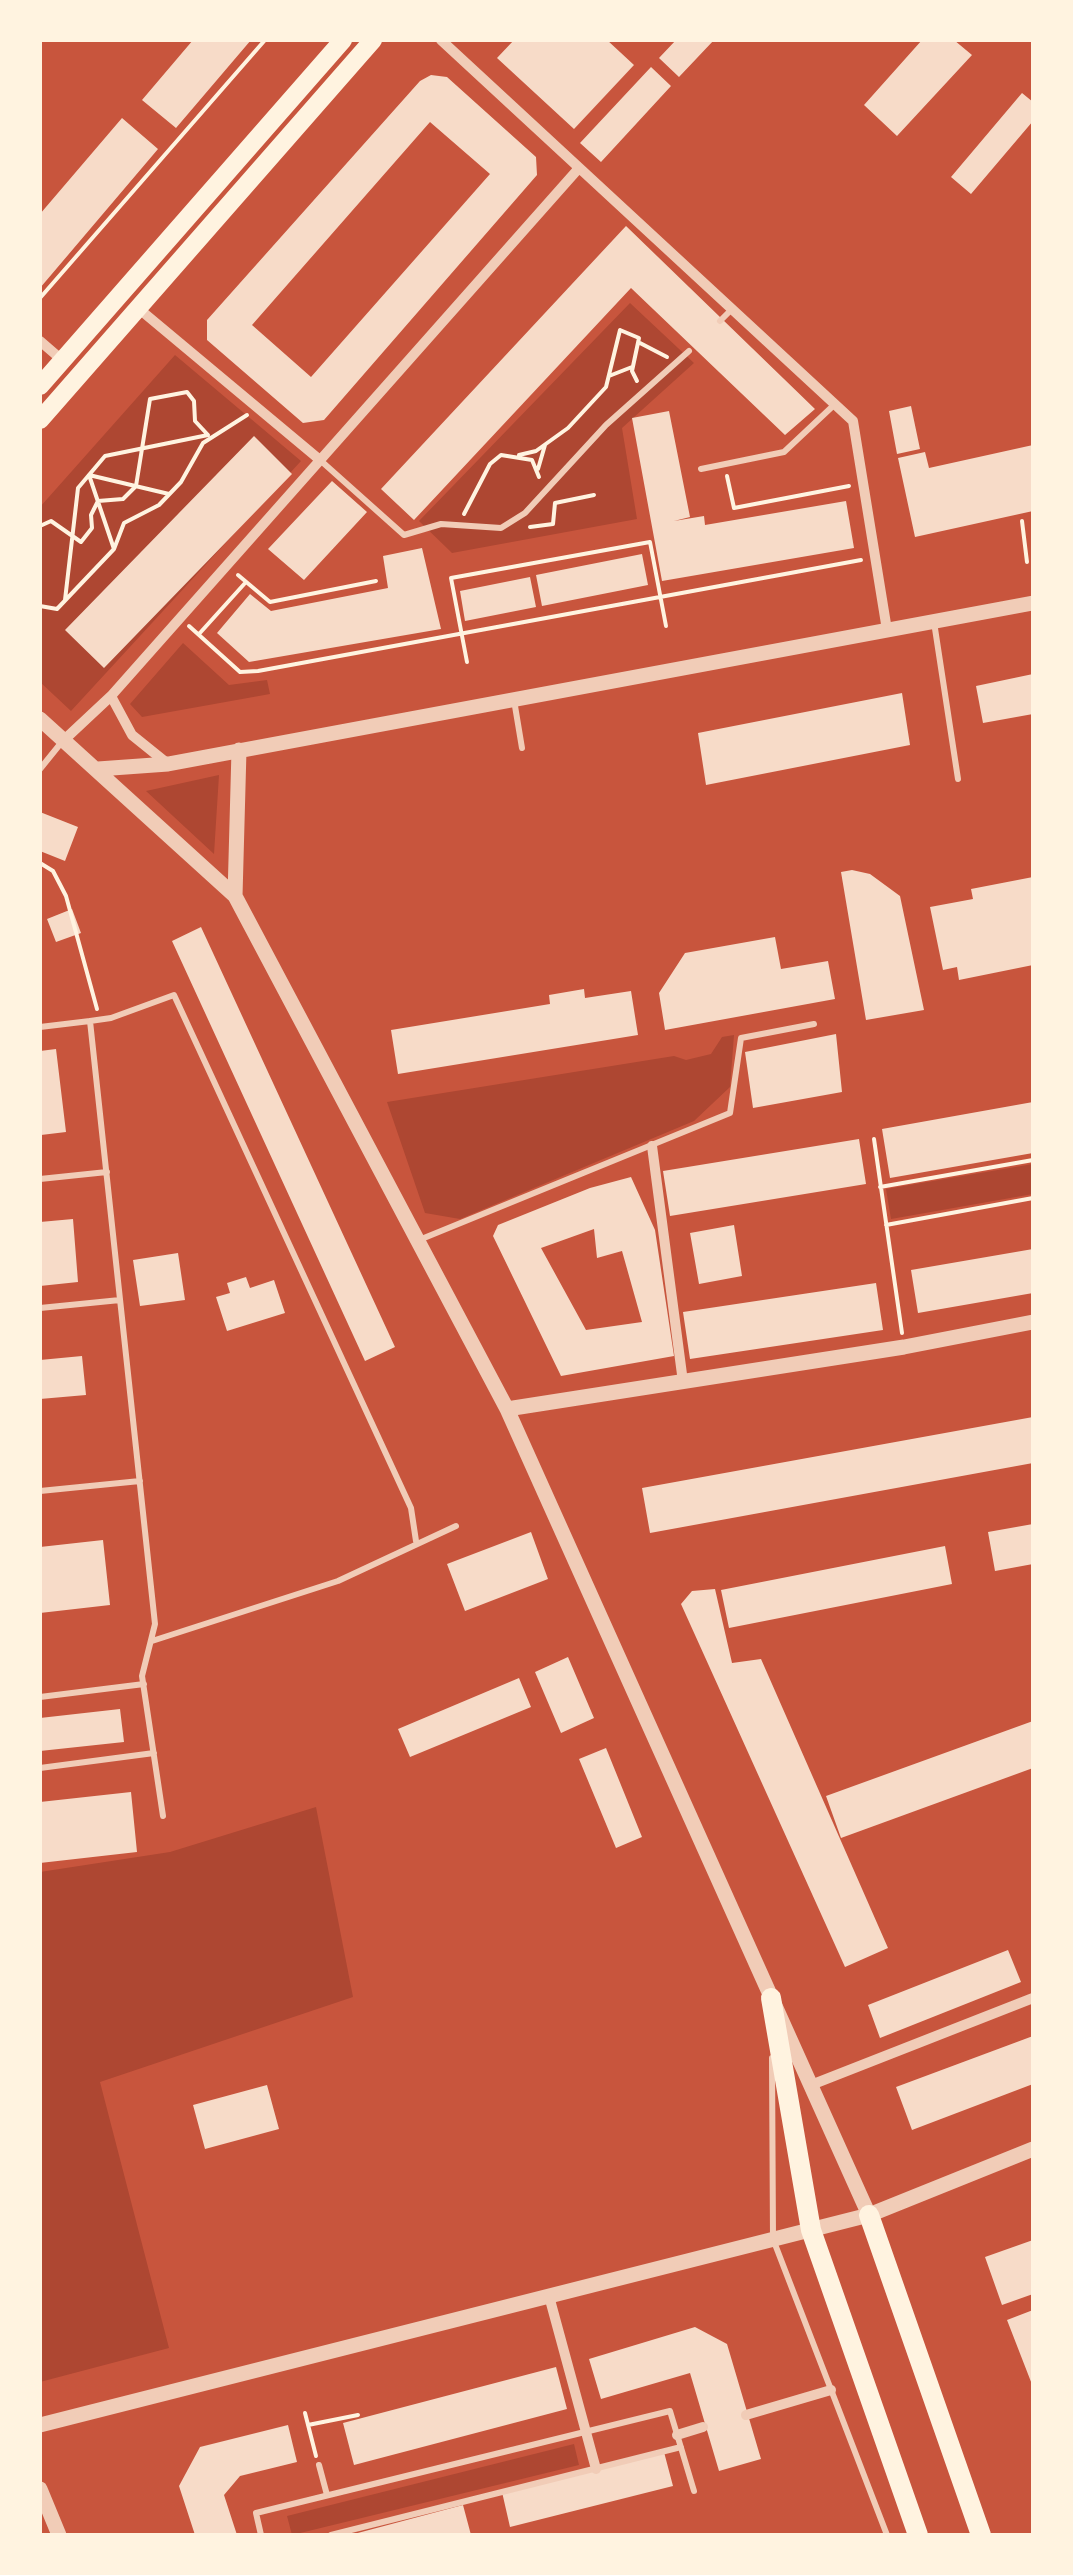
<!DOCTYPE html>
<html>
<head>
<meta charset="utf-8">
<style>
  body { margin:0 }
  #map { position:relative; width:1073px; height:2575px; overflow:hidden; background:#c8553d; font-family:"Nunito Sans",sans-serif }
  canvas { display:block }
  .frame { position:absolute; inset:0; border:42px solid #fff3e0; pointer-events:none }
</style>
</head>
<body>
<div id="map">
<canvas width="1073" height="2575"></canvas>
<div class="frame"></div>
</div>
<script>
const c = document.querySelector('canvas').getContext('2d');
c.lineJoin = 'round';
function fill(path, color) { c.fillStyle = color; c.fill(path, 'evenodd'); }
const shape = rows => new Path2D(rows.map(r => 'M' + r).join(''));
function trace(path, color, width, dash) { c.strokeStyle = color; c.lineWidth = width; c.lineCap = dash ? 'butt' : 'round'; c.setLineDash(dash || []); c.stroke(path); }
fill(shape([
  [630,303,694,363,622,428,637,519,452,553,419,521],
  [175,355,301,461,71,711,40,682,40,507],
  [183,643,229,685,267,680,270,694,142,717,130,704],
  [219,775,214,854,146,791],
  [734,1035,730,1087,694,1121,460,1219,425,1213,387,1102,674,1056,686,1060,711,1054,722,1037],
  [1033,1164,1033,1194,891,1219,886,1189],
  [316,1807,353,1997,100,2082,169,2348,40,2382,40,1872,170,1852],
  [574,2444,579,2465,292,2535,287,2516]
]), '#ae4732');
fill(shape([
  [193,40,251,40,176,128,142,100],
  [514,40,607,40,634,65,574,129,497,58],
  [676,40,714,40,679,77,659,58],
  [922,40,954,40,972,55,897,136,864,105],
  [651,67,671,86,601,162,580,143],
  [431,75,447,77,536,157,537,175,324,420,303,423,207,340,207,320,420,81],
  [430,122,490,174,311,377,252,325],
  [1022,93,1033,102,1033,121,971,194,951,177],
  [122,118,158,149,40,288,40,214],
  [626,226,815,409,785,435,631,288,414,520,381,489],
  [911,406,920,449,897,454,889,411],
  [669,411,690,517,674,521,704,516,705,525,846,501,854,548,662,581,632,418],
  [254,436,292,474,104,668,65,630],
  [1033,445,1033,511,915,537,898,458,925,452,929,468],
  [332,481,367,512,304,580,268,549],
  [422,548,441,629,249,662,217,633,250,594,271,611,388,588,383,556],
  [642,554,648,585,542,606,536,575],
  [530,577,536,607,465,621,460,591],
  [1033,674,1033,714,983,723,976,686],
  [902,693,910,745,706,785,698,733],
  [40,812,78,827,65,861,40,851],
  [852,870,870,874,900,896,924,1010,866,1020,841,872],
  [1033,877,1033,965,959,980,957,967,943,970,930,907,973,899,971,889],
  [72,909,81,933,56,942,47,919],
  [201,927,395,1347,365,1361,172,941],
  [775,937,781,969,828,961,835,999,665,1030,659,993,685,953],
  [584,989,585,998,631,991,638,1035,398,1074,391,1030,550,1004,549,995],
  [836,1034,842,1092,753,1108,745,1052],
  [56,1049,66,1132,41,1135,40,1051],
  [1033,1102,1033,1153,890,1178,882,1129],
  [859,1139,866,1184,670,1216,663,1171],
  [631,1177,655,1230,674,1356,561,1376,493,1236,498,1225,590,1188],
  [594,1229,597,1258,622,1251,642,1322,586,1330,541,1248],
  [73,1219,78,1282,40,1286,40,1222],
  [734,1225,742,1276,699,1284,690,1233],
  [1033,1249,1033,1293,918,1313,911,1270],
  [178,1253,185,1300,140,1306,133,1260],
  [246,1277,250,1288,274,1280,285,1313,227,1331,216,1297,230,1293,227,1283],
  [876,1283,883,1330,690,1359,683,1312],
  [82,1356,86,1395,40,1399,40,1360],
  [1033,1417,1033,1463,650,1533,642,1488],
  [1033,1524,1033,1564,995,1571,988,1532],
  [531,1532,548,1579,465,1611,447,1564],
  [103,1540,110,1605,40,1613,40,1547],
  [945,1546,952,1584,729,1628,721,1590],
  [715,1589,732,1663,761,1659,888,1948,845,1967,681,1604,692,1591],
  [568,1657,594,1718,561,1733,535,1672],
  [519,1678,531,1707,410,1757,398,1729],
  [120,1709,124,1742,40,1751,40,1718],
  [1033,1721,1033,1768,841,1838,826,1796],
  [606,1748,642,1837,616,1848,579,1759],
  [131,1792,137,1852,40,1863,40,1802],
  [1008,1950,1021,1982,880,2038,868,2005],
  [1033,2036,1033,2084,912,2130,896,2087],
  [267,2085,279,2129,205,2149,193,2105],
  [1033,2240,1033,2294,1002,2305,985,2257],
  [1033,2310,1033,2387,1007,2320],
  [695,2327,727,2344,761,2459,719,2471,690,2373,601,2399,589,2359],
  [556,2367,567,2409,354,2465,343,2423],
  [288,2425,297,2462,240,2476,224,2495,237,2535,195,2535,179,2486,200,2447],
  [664,2452,673,2486,510,2527,502,2492],
  [463,2505,471,2535,354,2535,354,2534]
]), '#f7dbc8');
trace(shape([
  [40,298,265,40],
  [640,343,667,357],
  [609,376,632,367],
  [519,455,536,451,568,428,606,387,620,330,639,338,632,371,637,381],
  [538,469,545,445],
  [727,476,734,508,849,486],
  [464,514,490,464,501,455,532,460,539,477],
  [1022,521,1027,562],
  [40,526,51,521,81,542,92,528,91,515,98,501,123,499,136,486,150,399,187,392,194,401,195,421,208,435],
  [530,527,553,524,555,503,594,495],
  [114,549,89,475,169,494],
  [238,575,270,602,376,581],
  [65,600,78,488,105,456,208,435],
  [40,606,57,609,114,549,124,523,159,505,181,482,203,443,247,415],
  [189,626,240,672,258,671,861,560],
  [199,634,246,582],
  [467,662,451,578,650,542,666,626],
  [40,863,53,871,66,896,97,1009],
  [874,1139,902,1333],
  [880,1187,1033,1160],
  [886,1225,1033,1198],
  [305,2413,316,2456],
  [308,2425,358,2415]
]), '#fff3e0', 4);
trace(shape([
  [720,321,732,309],
  [320,460,404,535,441,524,501,528,525,513,606,425,689,351],
  [701,469,784,452,834,405],
  [934,622,958,779],
  [514,700,522,748],
  [40,769,61,743],
  [90,1021,111,1018,174,995,411,1508,416,1541],
  [40,1027,90,1021,155,1624,142,1676,163,1816],
  [40,1179,107,1172],
  [419,1240,730,1113,741,1038,814,1024],
  [40,1308,120,1300],
  [40,1491,140,1481],
  [152,1641,338,1581,456,1526],
  [40,1697,144,1684],
  [40,1768,154,1753],
  [772,2058,773,2239,887,2535],
  [319,2465,327,2495],
  [261,2535,256,2513,670,2411,694,2491],
  [331,2535,681,2447]
]), '#f1ccb7', 6);
trace(shape([
  [441,40,853,421,887,630],
  [138,308,320,460],
  [40,341,62,360],
  [111,696,132,735,168,764],
  [64,740,111,696,579,168],
  [652,1146,683,1382],
  [811,2085,1033,1998],
  [549,2296,596,2469],
  [746,2415,831,2390],
  [677,2435,703,2427]
]), '#f1ccb7', 10);
trace(shape([
  [40,719,235,896,507,1409,869,2215],
  [98,769,168,764,1033,603],
  [235,896,239,750],
  [507,1409,904,1347,1033,1322],
  [40,2425,869,2215,1033,2149],
  [40,2489,59,2535]
]), '#f1ccb7', 15);
trace(shape([
  [40,386,343,40],
  [40,420,373,40]
]), '#fff3e0', 18);
trace(shape([
  [771,1998,811,2230,918,2535],
  [869,2215,981,2535]
]), '#fff3e0', 20);
</script>
</body>
</html>
